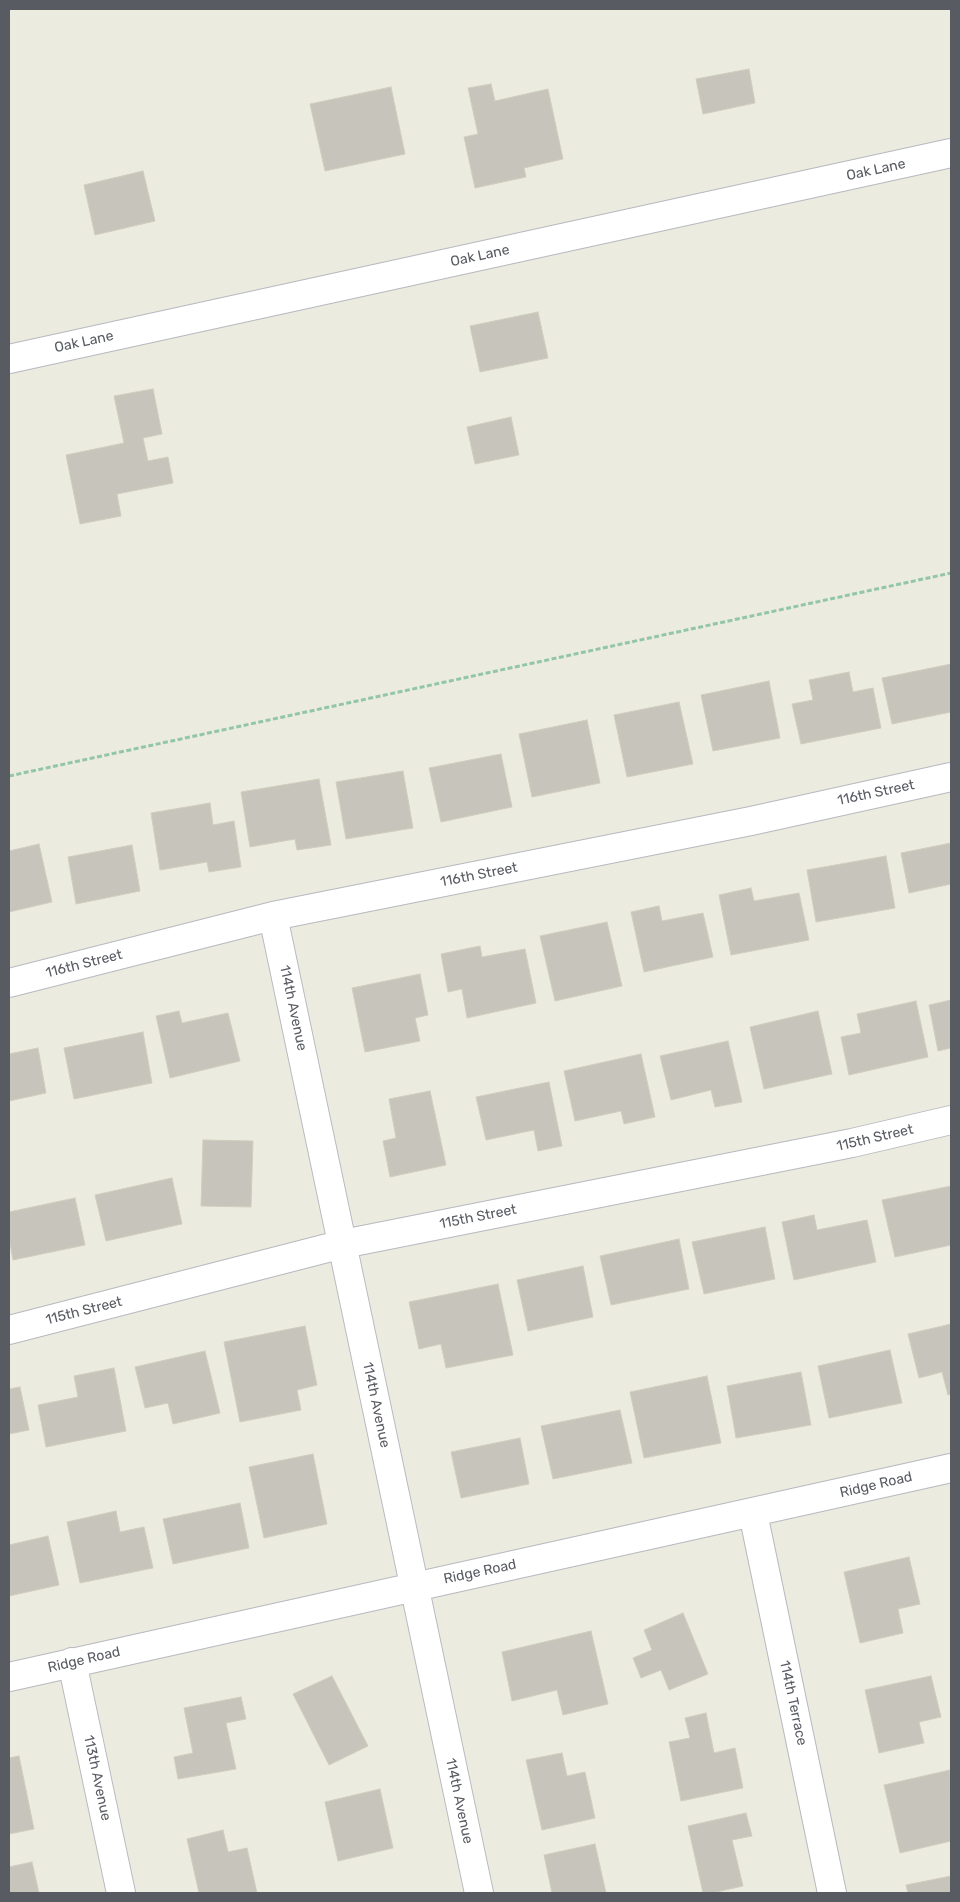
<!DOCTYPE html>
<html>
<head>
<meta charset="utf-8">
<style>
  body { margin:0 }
  #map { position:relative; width:960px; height:1902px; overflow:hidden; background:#ecebdf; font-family:Rubik,sans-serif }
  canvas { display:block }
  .frame { position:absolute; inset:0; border:10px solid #585b61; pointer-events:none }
</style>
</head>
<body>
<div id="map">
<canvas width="960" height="1902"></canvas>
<div class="frame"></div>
</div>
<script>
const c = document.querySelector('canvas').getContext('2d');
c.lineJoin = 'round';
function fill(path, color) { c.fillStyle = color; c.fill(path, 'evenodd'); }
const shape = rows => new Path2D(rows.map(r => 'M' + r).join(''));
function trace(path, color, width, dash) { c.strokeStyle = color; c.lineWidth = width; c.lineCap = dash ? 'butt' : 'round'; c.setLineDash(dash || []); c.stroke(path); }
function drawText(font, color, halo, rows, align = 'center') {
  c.font = font + ' Rubik,sans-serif'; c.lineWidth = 4; c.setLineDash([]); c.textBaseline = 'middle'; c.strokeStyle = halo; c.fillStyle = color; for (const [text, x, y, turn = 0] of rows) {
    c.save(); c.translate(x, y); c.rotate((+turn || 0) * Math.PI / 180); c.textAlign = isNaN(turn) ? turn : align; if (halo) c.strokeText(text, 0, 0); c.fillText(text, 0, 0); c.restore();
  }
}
const building = shape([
  [749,69,755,103,703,114,696,79,749,69],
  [491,84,495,101,548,89,563,159,524,168,526,177,475,188,464,137,478,134,468,88,491,84],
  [391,87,405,154,325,171,310,104,391,87],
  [143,171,155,221,95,235,84,185,143,171],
  [538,312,548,358,480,372,470,326,538,312],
  [153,389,162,434,143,438,148,461,168,457,173,483,117,494,121,516,80,524,66,455,124,443,114,396,153,389],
  [511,417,519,455,475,464,467,427,511,417],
  [951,664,951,712,892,724,882,678,951,664],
  [849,672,853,692,873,688,881,728,801,744,792,704,813,700,809,680,849,672],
  [769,681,780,738,713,751,701,695,769,681],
  [679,702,693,764,627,777,614,715,679,702],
  [587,720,600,783,532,797,519,734,587,720],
  [501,754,512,807,441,822,429,768,501,754],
  [403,771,413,828,346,839,336,782,403,771],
  [319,779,331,845,297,850,295,839,250,847,241,792,319,779],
  [210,803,213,825,234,821,241,867,209,872,207,862,160,870,151,813,210,803],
  [951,843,951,884,909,893,901,853,951,843],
  [39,844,52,902,9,912,9,851,39,844],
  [132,845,140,891,76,904,68,857,132,845],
  [886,856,895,908,816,922,807,870,886,856],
  [751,888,754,901,799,893,809,940,731,955,719,895,751,888],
  [659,906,662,921,703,913,713,957,644,972,631,912,659,906],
  [607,922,622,986,555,1001,540,936,607,922],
  [480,946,482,957,525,949,536,1003,467,1018,462,989,448,992,441,954,480,946],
  [420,974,428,1015,415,1018,420,1041,365,1052,352,988,420,974],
  [951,1000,951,1048,938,1051,929,1005,951,1000],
  [916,1001,928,1057,849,1075,841,1037,861,1033,857,1014,916,1001],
  [179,1011,182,1023,228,1013,240,1061,170,1078,156,1016,179,1011],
  [818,1011,832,1074,764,1089,750,1027,818,1011],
  [143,1032,152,1083,74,1099,64,1048,143,1032],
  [728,1041,742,1102,715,1107,711,1090,671,1100,660,1056,728,1041],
  [38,1048,46,1093,9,1101,9,1054,38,1048],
  [641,1054,655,1117,624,1124,621,1111,575,1121,564,1071,641,1054],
  [549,1082,562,1146,538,1151,534,1130,486,1140,476,1097,549,1082],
  [430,1091,446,1165,390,1177,383,1141,396,1138,389,1099,430,1091],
  [203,1140,253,1141,251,1207,201,1206,203,1140],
  [172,1178,182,1224,106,1241,95,1195,172,1178],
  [951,1186,951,1245,895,1257,882,1200,951,1186],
  [75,1198,85,1245,13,1260,9,1238,9,1212,75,1198],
  [814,1215,817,1230,867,1220,876,1262,794,1280,782,1222,814,1215],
  [765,1227,775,1279,704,1294,692,1242,765,1227],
  [679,1239,689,1289,611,1305,600,1256,679,1239],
  [583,1266,593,1317,528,1331,517,1280,583,1266],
  [498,1284,513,1355,446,1368,441,1344,419,1349,409,1302,498,1284],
  [951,1324,951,1394,948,1395,942,1372,919,1378,908,1334,951,1324],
  [305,1326,317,1385,297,1390,301,1410,240,1422,224,1342,305,1326],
  [890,1350,902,1403,829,1418,818,1366,890,1350],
  [205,1351,220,1413,173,1424,168,1403,145,1408,135,1367,205,1351],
  [114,1368,126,1431,46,1447,38,1405,78,1397,74,1376,114,1368],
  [801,1372,811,1425,736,1438,727,1386,801,1372],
  [707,1376,721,1443,644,1458,630,1392,707,1376],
  [20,1387,29,1430,9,1434,9,1389,20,1387],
  [620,1410,632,1463,553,1479,541,1426,620,1410],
  [520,1438,529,1484,461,1498,451,1452,520,1438],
  [313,1454,327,1524,264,1538,249,1467,313,1454],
  [240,1503,249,1548,173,1564,163,1519,240,1503],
  [116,1511,120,1532,144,1527,153,1568,80,1583,67,1522,116,1511],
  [48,1536,59,1585,9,1596,9,1545,48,1536],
  [909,1557,920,1604,898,1609,903,1633,860,1643,844,1572,909,1557],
  [683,1613,708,1674,669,1690,661,1670,641,1678,633,1658,652,1650,644,1630,683,1613],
  [591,1631,608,1704,563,1715,557,1690,512,1701,502,1652,591,1631],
  [332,1676,368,1746,329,1765,293,1694,332,1676],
  [931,1676,941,1717,919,1722,924,1743,879,1753,865,1690,931,1676],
  [241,1697,246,1719,226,1723,236,1769,178,1779,174,1757,193,1753,184,1708,241,1697],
  [706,1713,714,1753,735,1748,743,1788,681,1801,669,1742,690,1738,685,1718,706,1713],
  [562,1753,567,1776,585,1772,595,1818,542,1830,526,1760,562,1753],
  [19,1756,34,1829,9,1834,9,1758,19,1756],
  [950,1770,951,1841,900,1853,884,1785,950,1770],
  [380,1789,393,1848,338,1861,325,1802,380,1789],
  [746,1813,752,1836,732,1840,743,1886,712,1893,703,1893,688,1826,746,1813],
  [223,1830,228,1852,247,1848,257,1893,199,1893,187,1839,223,1830],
  [595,1844,606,1893,552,1893,544,1855,595,1844],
  [32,1862,39,1893,9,1893,9,1867,32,1862],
  [951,1876,951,1893,908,1893,906,1885,951,1876]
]);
fill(building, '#c7c4bc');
trace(building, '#d1cdbd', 1);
const minor = shape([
  [9,359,951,153],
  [273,916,479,1893],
  [9,983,273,916,751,821,951,777],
  [9,1330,343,1244,852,1143,951,1120],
  [753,1513,832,1893],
  [72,1662,121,1893],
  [9,1677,951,1468]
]);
trace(minor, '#b7b9bf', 30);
trace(shape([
  [9,776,951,573]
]), '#93c6a7', 3, [5, 2.5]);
trace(minor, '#fff', 28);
drawText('14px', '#585b61', '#fff', [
  ["Oak Lane",876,170,-12],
  ["Oak Lane",480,256,-12],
  ["Oak Lane",84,342,-12],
  ["116th Street",876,793,-12],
  ["116th Street",479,875,-11],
  ["116th Street",84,964,-14],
  ["114th Avenue",293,1008,78],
  ["115th Street",875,1138,-13],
  ["115th Street",478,1217,-11],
  ["115th Street",84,1311,-14],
  ["114th Avenue",376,1405,78],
  ["Ridge Road",876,1485,-13],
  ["Ridge Road",480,1572,-12],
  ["Ridge Road",84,1660,-13],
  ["114th Terrace",793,1703,78],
  ["113th Avenue",97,1778,78],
  ["114th Avenue",459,1801,78]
]);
</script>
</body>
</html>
